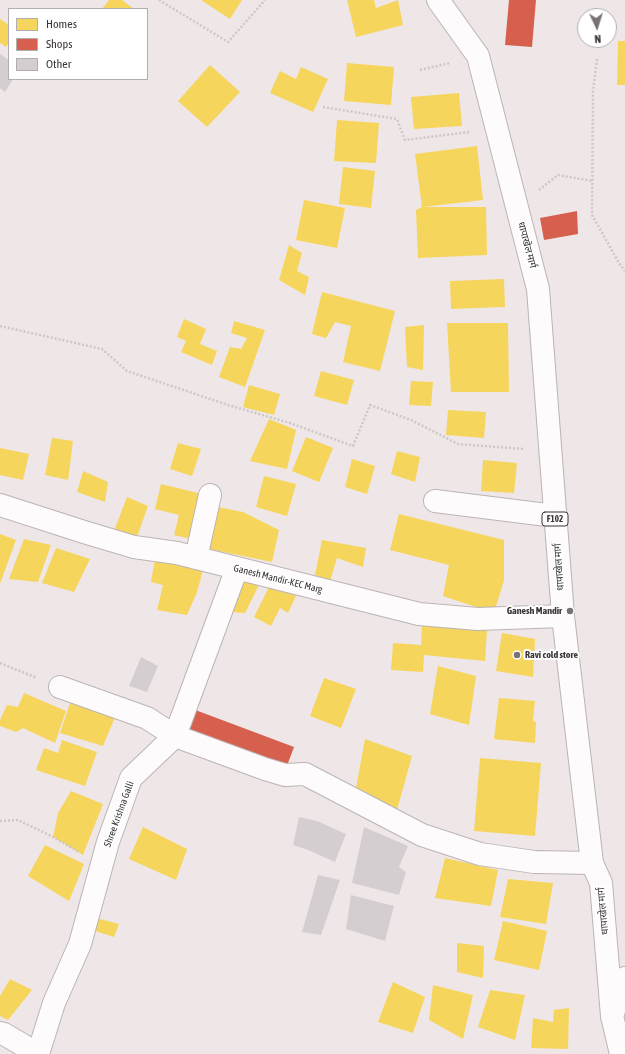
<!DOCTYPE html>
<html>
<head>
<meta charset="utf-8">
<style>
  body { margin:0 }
  #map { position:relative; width:625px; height:1054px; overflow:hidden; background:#efe6e8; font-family:"Asap Condensed",sans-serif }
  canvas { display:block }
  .legend { position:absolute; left:8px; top:8px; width:140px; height:72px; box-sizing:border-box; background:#fff; border:1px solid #b0aeae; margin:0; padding:5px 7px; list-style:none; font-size:12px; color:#3a3435 }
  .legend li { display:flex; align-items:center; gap:8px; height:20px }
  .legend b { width:20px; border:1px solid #b0aeae }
  .north { position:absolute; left:577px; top:8px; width:40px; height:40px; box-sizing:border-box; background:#fff; border:1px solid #b0aeae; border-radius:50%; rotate:176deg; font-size:11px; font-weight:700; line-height:16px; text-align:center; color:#3a3435 }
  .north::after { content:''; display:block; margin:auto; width:14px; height:18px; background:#797274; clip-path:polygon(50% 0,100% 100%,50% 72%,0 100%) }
</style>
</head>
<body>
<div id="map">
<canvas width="625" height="1054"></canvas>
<ul class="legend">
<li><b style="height:11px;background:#f6d55c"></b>Homes</li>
<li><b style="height:11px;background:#d6604d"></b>Shops</li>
<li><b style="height:11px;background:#d5ced0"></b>Other</li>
</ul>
<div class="north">N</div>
</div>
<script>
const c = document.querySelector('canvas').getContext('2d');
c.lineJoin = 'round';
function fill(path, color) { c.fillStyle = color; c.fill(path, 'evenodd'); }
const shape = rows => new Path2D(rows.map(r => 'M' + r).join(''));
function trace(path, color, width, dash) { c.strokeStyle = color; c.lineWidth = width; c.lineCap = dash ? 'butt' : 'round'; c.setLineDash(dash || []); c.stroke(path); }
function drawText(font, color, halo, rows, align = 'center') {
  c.font = font + ' "Asap Condensed","Noto Sans Devanagari",sans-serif'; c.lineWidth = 4; c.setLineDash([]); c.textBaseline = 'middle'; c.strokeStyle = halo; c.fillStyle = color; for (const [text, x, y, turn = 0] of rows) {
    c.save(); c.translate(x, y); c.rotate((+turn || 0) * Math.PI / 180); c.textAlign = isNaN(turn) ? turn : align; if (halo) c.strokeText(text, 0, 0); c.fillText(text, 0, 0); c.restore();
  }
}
fill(shape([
  [109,0,122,0,134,9,102,9],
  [201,0,242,0,230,19],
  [347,0,374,0,376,8,398,0,403,25,356,37],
  [0,19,9,25,9,42,6,47,0,43],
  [618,41,625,41,625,85,617,85],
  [347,63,394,67,391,105,344,101],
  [210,65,240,92,207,127,178,101],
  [301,67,328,79,313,112,270,93,280,71,296,79],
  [459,93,462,126,414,129,411,97],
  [337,120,379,123,376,163,334,161],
  [477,146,483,200,423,207,486,207,487,255,418,258,416,210,422,207,415,154],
  [343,167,375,171,371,208,339,204],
  [304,200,345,208,337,248,296,240],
  [289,245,302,253,297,271,309,277,305,295,279,280],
  [504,279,505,307,451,309,450,281],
  [322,292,395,311,380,371,343,362,351,326,335,322,326,338,312,334],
  [184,319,206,329,200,344,217,351,212,365,181,352,186,341,177,337],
  [234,321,265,330,245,387,219,377,230,347,241,349,247,338,231,333],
  [447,323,508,323,509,392,451,392],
  [424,325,423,370,407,367,405,327],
  [321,371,354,380,347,405,314,396],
  [411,381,433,382,431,406,409,405],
  [249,385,280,394,274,415,243,407],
  [448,410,486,412,484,438,446,435],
  [269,419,296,430,287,469,250,461],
  [306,437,333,448,319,482,292,471],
  [52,438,73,441,68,480,45,475],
  [178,443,201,449,192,476,170,469],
  [0,448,29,454,23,480,0,475],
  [397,451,420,457,415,482,391,474],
  [352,459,375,466,367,494,345,487],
  [483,460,517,463,514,493,481,491],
  [83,471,108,482,105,502,77,492],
  [264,476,296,484,287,516,256,507],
  [161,484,202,494,191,539,174,535,179,515,155,509],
  [127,497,148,506,137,537,114,531],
  [217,507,243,512,279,530,272,562,209,549],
  [399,514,504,540,504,580,494,613,443,596,449,565,390,550],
  [0,534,16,540,0,584],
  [24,539,51,545,38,582,9,579],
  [322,540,366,548,363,567,337,558,330,581,315,575],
  [56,548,90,559,74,592,42,583],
  [155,559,203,570,197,592,187,615,157,610,163,585,151,582],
  [244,578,260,583,245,613,230,612],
  [271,583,296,596,288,613,280,608,271,626,254,617],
  [422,626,487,630,485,661,424,655,423,672,391,670,393,643,421,645],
  [502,633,535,639,533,677,496,671],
  [438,666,476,676,469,725,430,714],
  [324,678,356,689,341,728,310,716],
  [24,693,66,711,55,743,23,728,16,732,0,726,0,720,7,705,18,707],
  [499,698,535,701,533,721,536,722,535,743,494,739],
  [71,700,116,715,103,746,60,733],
  [365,739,412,756,397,810,354,799],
  [62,740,97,752,85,786,36,770,44,748,58,753],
  [480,758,541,763,535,836,474,831],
  [71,791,103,804,83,855,53,837,58,813],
  [143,827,187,849,176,880,129,859],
  [45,845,84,864,69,901,28,876],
  [445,858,498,870,491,906,435,898],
  [508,879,553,883,546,924,500,917],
  [96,918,119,924,114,937,86,928],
  [503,921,547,931,539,970,494,960],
  [457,943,484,946,483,978,457,972],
  [10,979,32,990,8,1020,0,1016,0,996],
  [393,982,425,997,413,1033,378,1022],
  [433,985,473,995,463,1039,429,1020],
  [490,990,525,995,515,1040,478,1027],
  [569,1008,568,1049,531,1048,533,1018,553,1022,554,1010]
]), '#f6d55c');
fill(shape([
  [509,0,536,0,532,47,505,45],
  [577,211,578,234,544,240,540,218],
  [190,708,294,747,288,763,270,767,181,731]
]), '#d6604d');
fill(shape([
  [0,54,9,60,9,79,13,79,5,92,0,88],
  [141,657,158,666,147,692,129,686],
  [299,817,317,821,346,834,335,862,308,850,293,845],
  [364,827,408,846,399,867,406,872,399,895,352,883],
  [318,875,340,880,321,935,302,932],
  [351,895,394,906,385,941,346,929]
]), '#d5ced0');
const minor = shape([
  [435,501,555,516],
  [0,505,84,532,134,547,177,553,419,614,478,619,563,616],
  [196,558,210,495],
  [60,687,147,718,175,736,265,769,285,775,305,774,422,835,480,854,534,862,592,863],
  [612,1016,625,978],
  [0,1033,4,1034,38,1054],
  [38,1054,54,1003,80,944,108,842,131,778,175,736,237,568]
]);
const major = shape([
  [438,0,478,56,538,289,563,616,592,863,601,883,612,1016,621,1054]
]);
trace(minor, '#bbb4b6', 24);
trace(major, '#bbb4b6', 24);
trace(shape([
  [159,0,228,42,265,0],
  [597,59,593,91,592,215,619,263,625,271],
  [420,70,450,63],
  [323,107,397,119,405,140,470,132],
  [539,190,558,175,593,181],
  [0,326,102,349,127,371,228,405,290,423,353,446,370,405,411,420,458,444,524,449],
  [0,663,37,678],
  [0,821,18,820,53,837,79,852]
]), '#ccc8c9', 2.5, [2, 2]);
trace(minor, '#fdfbfc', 22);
trace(major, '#fdfbfc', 22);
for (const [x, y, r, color] of [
  [570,611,4,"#797274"],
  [517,655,4,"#797274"]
]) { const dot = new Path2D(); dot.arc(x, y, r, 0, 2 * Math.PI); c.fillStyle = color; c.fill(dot); trace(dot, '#fff', 1.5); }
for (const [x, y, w] of [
  [555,519,26]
]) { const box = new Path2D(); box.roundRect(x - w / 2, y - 7, w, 14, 3); c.fillStyle = '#fff'; c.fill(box); trace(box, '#3a3435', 1); }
drawText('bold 9px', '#3a3435', null, [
  ["F102",555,519]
]);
drawText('10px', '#3a3435', '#fff', [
  ["धापाखेल मार्ग",527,245,75],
  ["धापाखेल मार्ग",559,567,-94],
  ["Ganesh Mandir-KEC Marg",278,579,14],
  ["Shree Krishna Galli",119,814,-70],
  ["धापाखेल मार्ग",603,911,-95]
]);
drawText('bold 10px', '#3a3435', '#fff', [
  ["Ganesh Mandir",562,611],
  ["Ravi cold store",525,655,"left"]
], 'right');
</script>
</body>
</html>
